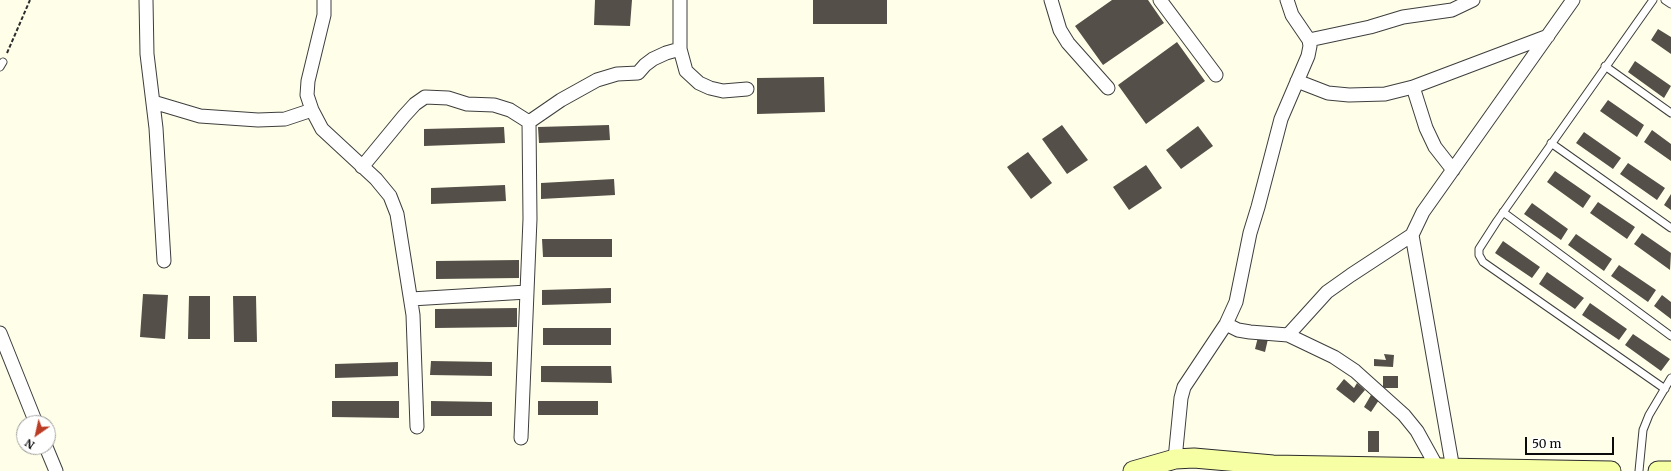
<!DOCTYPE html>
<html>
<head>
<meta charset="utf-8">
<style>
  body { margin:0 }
  #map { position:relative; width:1671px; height:471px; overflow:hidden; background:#ffffe9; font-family:Merriweather,serif }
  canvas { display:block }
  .north { position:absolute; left:16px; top:415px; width:40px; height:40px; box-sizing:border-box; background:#fff; border:1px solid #9d9d9d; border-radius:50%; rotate:214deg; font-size:11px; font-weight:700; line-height:16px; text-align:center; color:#0b0b0b }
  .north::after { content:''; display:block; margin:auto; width:14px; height:18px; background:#ba3c24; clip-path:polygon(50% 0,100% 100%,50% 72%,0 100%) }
  .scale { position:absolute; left:1525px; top:437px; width:89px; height:18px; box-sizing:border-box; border:2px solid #0b0b0b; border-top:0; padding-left:5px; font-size:12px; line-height:14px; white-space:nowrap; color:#0b0b0b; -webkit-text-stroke:3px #fff; paint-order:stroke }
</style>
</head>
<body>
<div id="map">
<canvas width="1671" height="471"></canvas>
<div class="north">N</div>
<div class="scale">50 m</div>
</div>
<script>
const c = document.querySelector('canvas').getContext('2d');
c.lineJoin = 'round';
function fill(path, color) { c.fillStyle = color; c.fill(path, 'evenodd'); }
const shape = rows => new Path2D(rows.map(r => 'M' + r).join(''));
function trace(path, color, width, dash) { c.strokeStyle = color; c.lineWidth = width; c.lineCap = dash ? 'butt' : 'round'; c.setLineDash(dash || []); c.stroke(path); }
fill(shape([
  [595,0,632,0,630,26,594,25],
  [813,0,887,0,887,24,813,24],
  [1112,0,1148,0,1164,23,1103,65,1075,26],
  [1658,29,1671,37,1671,54,1651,40],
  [1177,42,1205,81,1146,124,1118,85],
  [1635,61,1671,86,1664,98,1628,72],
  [824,77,825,112,757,114,757,78],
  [1608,100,1644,125,1637,137,1600,111],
  [609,125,610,140,539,143,538,127],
  [1062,125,1088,160,1067,174,1042,139],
  [1198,126,1213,146,1181,169,1166,150],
  [504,127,505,143,424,146,424,129],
  [1652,130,1671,144,1671,161,1644,142],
  [1584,132,1621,158,1613,169,1576,143],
  [1028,152,1052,183,1031,199,1007,167],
  [1628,163,1665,188,1657,200,1620,174],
  [1146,165,1162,188,1129,210,1113,187],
  [1555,171,1591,196,1583,208,1547,182],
  [614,179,615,195,541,199,541,183],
  [505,185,506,201,431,204,431,188],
  [1671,194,1671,210,1664,205],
  [1598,202,1635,227,1627,239,1590,213],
  [1532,203,1568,229,1561,240,1524,214],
  [1642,233,1671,253,1670,270,1634,244],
  [1576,234,1612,259,1604,271,1568,245],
  [542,239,612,239,612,257,543,257],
  [1503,241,1540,267,1532,278,1495,253],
  [519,260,519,278,436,279,436,261],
  [1619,265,1656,290,1648,302,1611,276],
  [1547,272,1584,298,1575,309,1539,284],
  [611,288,611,303,542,305,542,290],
  [143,294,168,295,165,339,140,337],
  [1662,295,1671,302,1671,319,1654,306],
  [189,296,210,296,210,339,188,339],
  [233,296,256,296,257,342,234,342],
  [1590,303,1627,329,1619,340,1582,315],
  [517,308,517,327,435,328,435,309],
  [543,328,611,328,611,345,543,345],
  [1633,334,1670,359,1661,371,1625,345],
  [1258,337,1268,339,1265,352,1255,349],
  [1384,354,1394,355,1393,367,1374,366,1374,359,1386,360],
  [431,361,492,362,492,376,430,375],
  [398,362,398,376,335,378,335,364],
  [541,366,611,366,612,383,541,382],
  [1383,376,1398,376,1398,388,1383,388],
  [1344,379,1354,388,1357,383,1365,390,1354,403,1336,389],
  [1371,395,1379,400,1371,412,1364,407],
  [332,401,399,401,399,418,332,417],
  [431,401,492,402,492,416,431,416],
  [538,401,598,401,598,415,538,415],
  [1368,431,1379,431,1379,452,1368,452]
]), '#544f48');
const service = shape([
  [1653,0,1497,221,1479,249,1479,255,1483,262,1665,389],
  [1665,0,1671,4],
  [1605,66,1671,113],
  [0,67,3,62],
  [1551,143,1671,228],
  [1503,212,1671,336],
  [1639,471,1643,430,1649,415,1671,378]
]);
const minor = shape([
  [146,0,147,54,156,128,164,261],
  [324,0,324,15,308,81,307,95,312,110,322,129,376,179,390,196,397,214,413,315,417,427],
  [680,0,680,49,686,71,699,83,710,88,723,91,747,89],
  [1051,0,1060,30,1068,43,1108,88],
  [1160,0,1216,75],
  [1309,40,1370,27,1403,17,1452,10,1473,0],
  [1297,81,1328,93,1349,95,1385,94,1413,87],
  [153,102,200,116,258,120,285,119,312,110],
  [529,122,561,100,597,80,617,74,638,73,645,65,653,59,666,53,680,49],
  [362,167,404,116,415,104,425,97,448,98,467,104,494,105,510,110,529,122,530,219,521,438,527,292,411,299],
  [1453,170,1435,147,1426,128,1413,87,1548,36],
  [1226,324,1238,330,1250,332,1288,335,1334,357,1355,371,1404,415,1417,431,1438,469],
  [0,333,36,423],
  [1288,335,1327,292,1351,275,1412,235],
  [46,447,56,471],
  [1175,459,1181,398,1184,387,1226,324,1236,302,1250,233,1258,207,1281,119,1308,56,1310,46,1309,40,1292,15,1287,0],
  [1453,469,1412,235,1423,212,1573,0]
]);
const secondary = shape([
  [1133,471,1175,459,1194,458,1273,465,1611,471],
  [1658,471,1671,471]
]);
trace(service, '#3e3e3e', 9);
trace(minor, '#3e3e3e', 15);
trace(secondary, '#2d2d2d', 21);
trace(shape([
  [7,53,30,0]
]), '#2d2d2d', 2, [4, 2]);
trace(service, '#fff', 7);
trace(minor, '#fff', 13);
trace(secondary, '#f6ffa4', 19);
</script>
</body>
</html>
